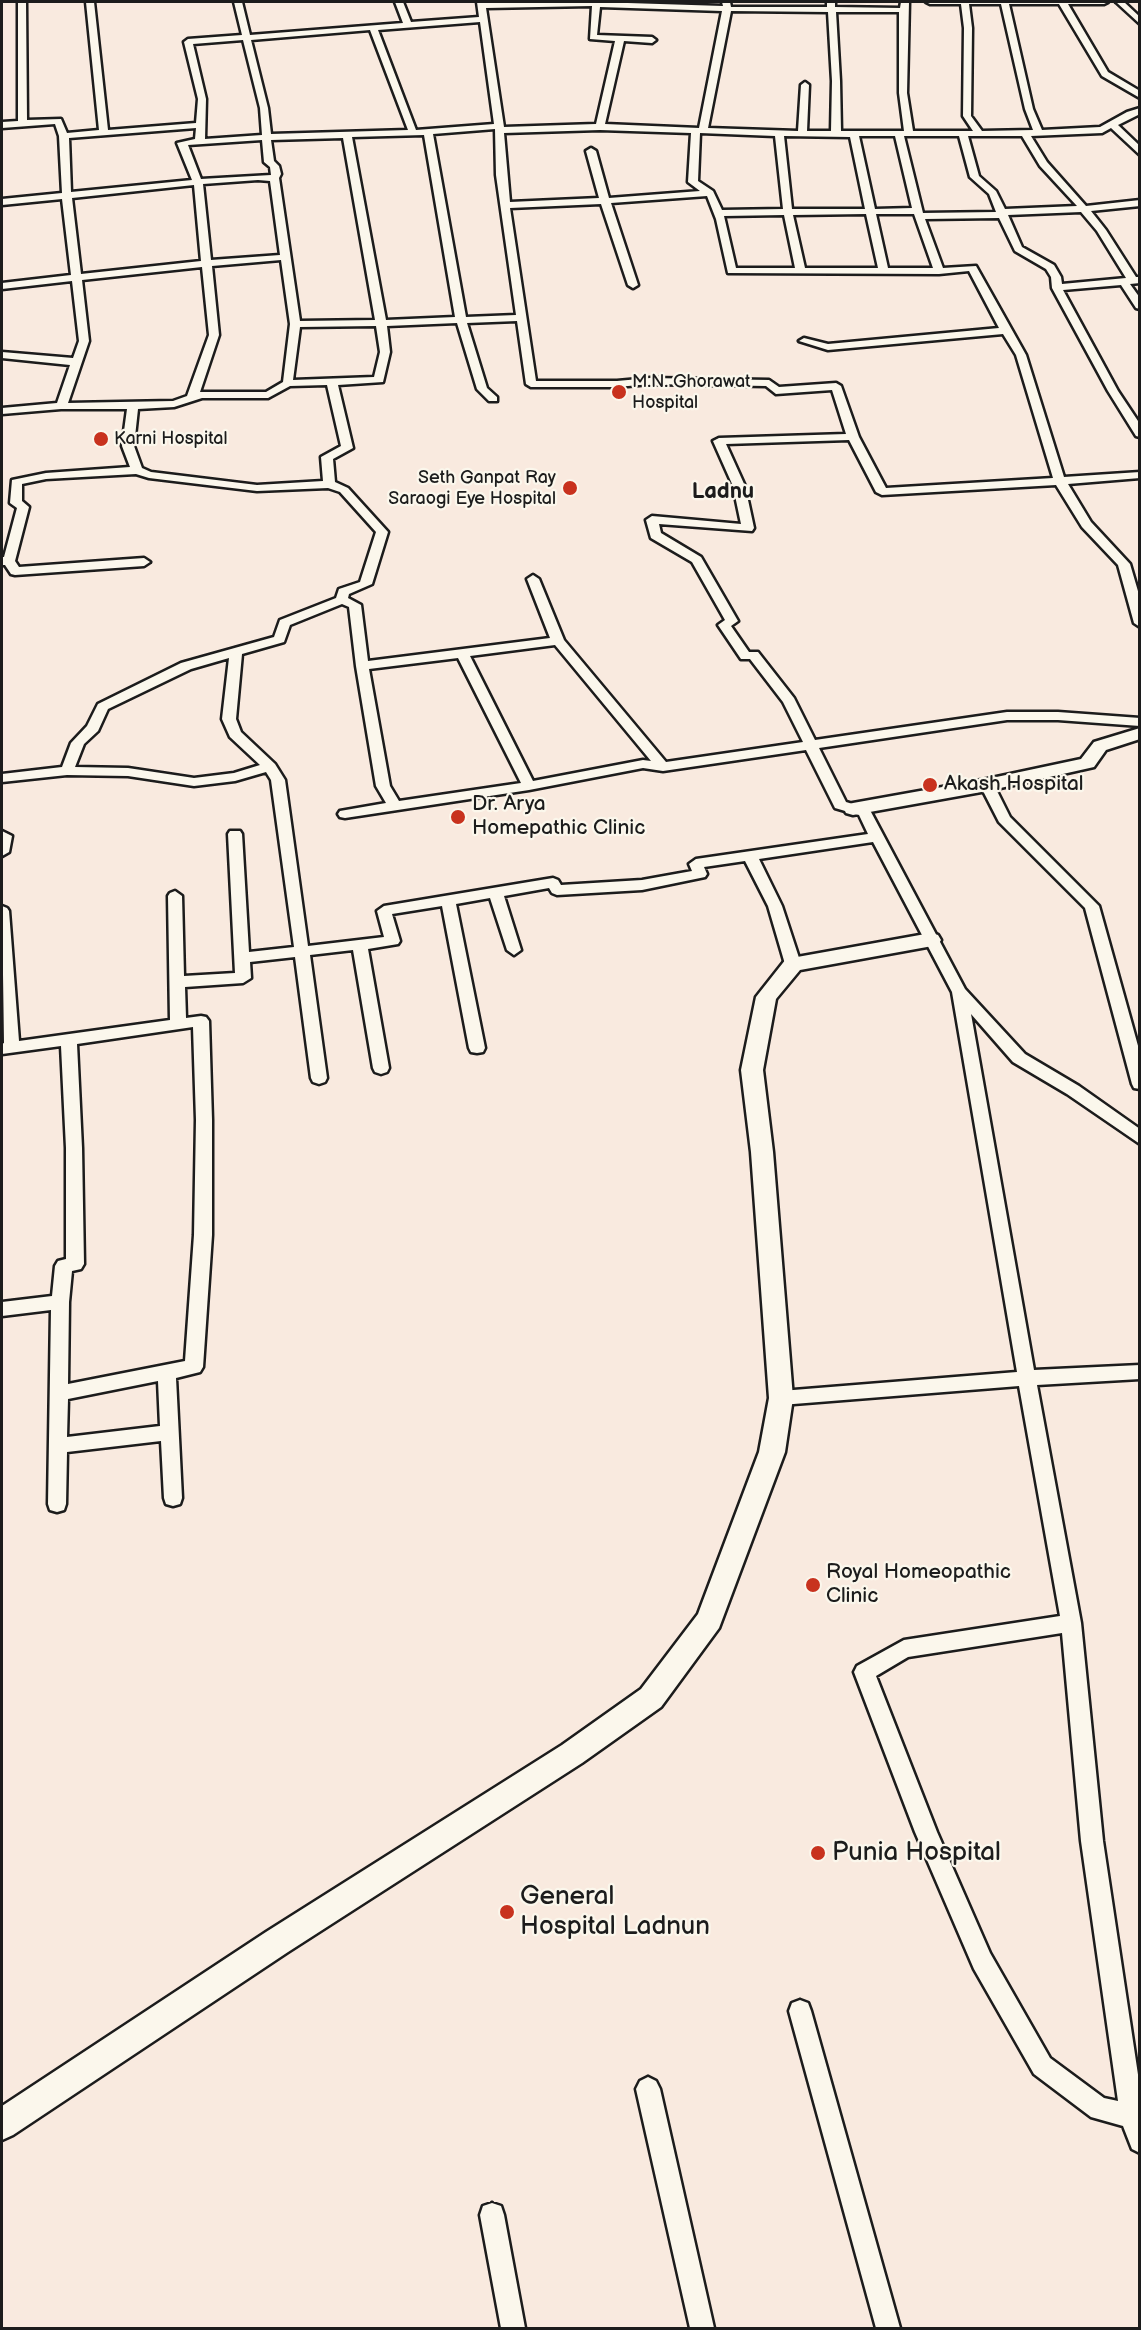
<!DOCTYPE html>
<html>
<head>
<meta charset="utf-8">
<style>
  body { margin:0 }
  #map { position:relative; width:1141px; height:2330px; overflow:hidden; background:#f9eadf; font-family:"Balsamiq Sans",sans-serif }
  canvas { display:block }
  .frame { position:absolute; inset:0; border:3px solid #1c1c1c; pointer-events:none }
</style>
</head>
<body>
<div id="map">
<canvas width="1141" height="2330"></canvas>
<div class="frame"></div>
</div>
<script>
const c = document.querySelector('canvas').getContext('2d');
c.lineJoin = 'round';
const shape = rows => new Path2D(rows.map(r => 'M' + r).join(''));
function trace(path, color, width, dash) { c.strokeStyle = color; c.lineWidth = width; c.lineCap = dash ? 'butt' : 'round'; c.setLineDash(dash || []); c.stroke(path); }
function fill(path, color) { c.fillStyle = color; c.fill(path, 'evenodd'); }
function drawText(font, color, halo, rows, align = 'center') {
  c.font = font + ' "Balsamiq Sans",sans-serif'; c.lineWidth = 4.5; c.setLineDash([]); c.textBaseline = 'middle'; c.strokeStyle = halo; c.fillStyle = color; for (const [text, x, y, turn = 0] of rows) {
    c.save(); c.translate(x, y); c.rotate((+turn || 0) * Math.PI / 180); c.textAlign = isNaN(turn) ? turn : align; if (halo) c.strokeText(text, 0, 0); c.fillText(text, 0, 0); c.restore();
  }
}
const street = shape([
  [18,2,26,2,27,120,61,119,67,133,99,130,86,2,94,2,108,130,196,123,198,99,184,42,188,39,242,35,234,2,242,2,250,35,403,23,395,2,403,2,411,22,479,17,477,2,485,2,485,3,596,2,723,6,722,2,730,2,731,7,827,7,827,2,835,2,835,7,900,8,901,2,909,2,907,93,913,131,973,131,963,116,964,28,961,4,930,4,926,2,1108,2,1104,4,1068,4,1108,72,1140,91,1140,98,1102,76,1059,4,1009,4,1033,109,1042,130,1100,127,1127,112,1140,108,1140,114,1118,125,1140,146,1140,155,1111,128,1102,133,1031,136,1047,162,1086,206,1140,200,1140,206,1091,211,1106,230,1136,277,1140,277,1140,283,1130,284,1140,298,1140,309,1136,308,1121,285,1063,290,1118,391,1140,424,1140,437,1136,436,1108,391,1052,288,1051,277,1046,269,1015,251,999,218,925,219,943,268,976,266,1026,355,1064,477,1140,472,1140,478,1068,484,1091,522,1130,564,1140,598,1140,627,1134,623,1118,565,1082,527,1056,485,882,495,876,492,849,440,726,444,745,486,754,528,752,531,659,524,661,533,701,557,738,621,731,626,749,652,758,652,794,698,815,740,1007,712,1058,712,1140,718,1140,726,1058,720,1007,720,819,748,846,802,869,809,871,812,965,989,1025,1054,1079,1086,1140,1129,1140,1144,1067,1094,1013,1062,971,1014,1034,1370,1140,1365,1140,1379,1037,1385,1081,1623,1103,1841,1140,2088,1140,2153,1132,2149,1123,2126,1091,2117,1034,2074,974,1969,915,1832,854,1672,857,1666,904,1640,1060,1616,1019,1386,781,1405,775,1403,772,1398,775,1393,781,1391,1017,1372,952,992,873,842,759,859,782,906,801,964,793,969,785,964,768,906,745,861,704,867,707,874,705,877,642,890,557,895,552,893,549,888,504,896,521,950,514,955,507,950,490,898,456,904,485,1048,483,1052,477,1053,471,1052,469,1048,442,906,392,914,400,941,398,944,368,949,389,1068,387,1072,381,1074,375,1072,373,1068,353,950,310,955,327,1078,325,1082,319,1084,313,1082,311,1078,295,957,250,962,251,978,243,983,185,987,186,1018,201,1016,206,1017,209,1021,212,1120,212,1235,203,1367,200,1372,176,1378,182,1498,180,1504,173,1506,166,1504,164,1498,161,1441,67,1452,66,1504,64,1510,57,1512,50,1510,48,1504,51,1310,2,1316,2,1302,52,1296,55,1266,58,1261,66,1259,66,1148,61,1046,2,1054,2,1044,4,1043,2,906,7,908,9,911,19,1041,170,1020,168,896,170,893,175,891,182,896,184,976,235,973,228,834,230,831,240,831,242,834,249,952,294,947,271,780,266,772,235,781,194,786,128,776,67,775,2,782,2,774,62,767,71,743,87,726,98,704,181,663,274,637,280,620,336,598,339,589,360,582,376,532,340,492,328,488,257,491,149,478,136,474,46,479,22,484,22,501,29,507,15,561,19,567,144,558,150,562,144,566,15,575,11,574,5,565,2,565,2,557,4,557,17,508,10,503,12,480,46,473,130,467,122,446,127,409,61,409,2,414,2,408,57,403,70,365,2,358,2,352,73,358,79,341,72,281,2,289,2,283,71,275,62,199,2,205,2,199,62,193,59,136,55,124,2,128,2,122,18,121,18,2],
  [969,4,1001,4,1025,109,1033,130,982,131,971,116,972,28,969,4],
  [592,6,590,39,615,41,596,124,504,127,486,8,592,6],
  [600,7,722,11,699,128,605,124,624,41,652,43,656,40,652,37,597,35,600,7],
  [731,11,828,12,832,81,831,131,807,131,809,85,805,82,801,85,798,131,708,128,731,11],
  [836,12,899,12,899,93,904,131,841,131,840,81,836,12],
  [480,22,494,124,416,130,378,30,480,22],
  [370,30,408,130,271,134,268,108,251,40,370,30],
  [243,40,260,108,262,135,205,139,206,99,193,44,243,40],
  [196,128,195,139,177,143,192,180,71,192,69,138,196,128],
  [495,129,496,175,516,315,466,317,433,134,495,129],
  [600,130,691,133,688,182,700,191,609,198,596,151,591,148,586,151,599,198,510,202,504,133,600,130],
  [700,133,775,136,783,209,722,210,713,191,698,181,700,133],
  [424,135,455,317,386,320,352,137,424,135],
  [784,136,850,137,865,209,792,209,784,136],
  [859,136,895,136,912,208,875,209,859,136],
  [904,136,959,136,970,177,989,194,996,212,923,213,904,136],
  [968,136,1022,136,1040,166,1077,206,1005,209,996,191,979,176,968,136],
  [343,138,375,320,300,321,279,178,281,174,279,166,274,161,271,140,343,138],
  [262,140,264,162,270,167,271,175,201,179,188,145,262,140],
  [258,180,270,181,280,255,211,260,203,184,258,180],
  [194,185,201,261,81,274,72,198,194,185],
  [707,196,716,219,728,273,939,274,969,271,999,328,828,344,804,338,799,341,828,350,1003,334,1016,355,1053,478,886,488,859,437,841,386,836,383,779,387,769,380,650,378,617,381,536,381,510,208,601,204,628,285,633,288,638,285,611,203,707,196],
  [1081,212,1097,231,1126,278,1062,284,1061,277,1054,265,1022,247,1008,215,1081,212],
  [866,214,878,268,805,268,793,215,866,214],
  [876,214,914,214,933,268,888,268,876,214],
  [784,215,795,268,736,268,724,216,784,215],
  [281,260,290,324,283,382,266,392,200,392,219,335,212,266,281,260],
  [202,267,209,335,187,396,173,401,68,403,89,341,82,280,202,267],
  [517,321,526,384,531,387,617,387,650,384,766,386,776,394,832,390,846,434,719,438,713,441,733,486,741,524,652,516,646,520,651,538,692,562,725,620,718,625,741,659,750,659,783,702,803,742,666,762,564,640,539,579,533,575,527,579,550,638,368,661,361,605,348,598,349,594,372,584,388,532,348,488,335,482,333,459,353,448,338,385,383,382,390,352,387,326,457,323,477,389,489,401,497,401,497,397,487,388,467,323,517,321],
  [376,326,380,352,374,377,293,380,300,327,376,326],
  [327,385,341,446,321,457,323,481,257,485,151,472,142,468,134,446,138,409,174,407,202,398,268,398,290,386,327,385],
  [342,604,349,607,356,666,376,786,386,803,340,811,338,814,340,817,345,818,529,790,643,768,663,771,806,750,835,808,859,815,868,834,696,859,689,864,692,871,642,880,561,885,558,880,553,878,384,906,377,911,384,937,308,946,285,780,275,764,241,732,236,719,242,654,284,642,290,625,342,604],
  [555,645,651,761,643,760,533,781,470,656,555,645],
  [229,658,222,719,230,737,260,765,234,773,194,778,128,768,75,767,84,744,98,731,108,709,191,669,229,658],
  [458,658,521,783,399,801,390,786,369,669,458,658],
  [193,1027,196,1120,194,1235,185,1361,68,1384,69,1302,72,1271,81,1269,84,1264,82,1148,77,1044,193,1027],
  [158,1381,160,1426,67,1437,68,1399,158,1381],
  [1062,1633,1081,1841,1118,2101,1104,2098,1050,2058,990,1953,937,1832,876,1676,908,1657,1062,1633],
  [1116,2,1124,2,1140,17,1140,24,1116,2],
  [987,781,994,785,1010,817,1099,906,1140,1053,1140,1089,1134,1088,1132,1084,1085,908,999,822,980,785,987,781],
  [2,831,12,836,9,852,2,856,2,831],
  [800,2000,808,2003,811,2011,900,2328,876,2328,789,2011,792,2003,800,2000],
  [648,2077,656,2081,660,2089,714,2328,690,2328,636,2089,640,2081,648,2077],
  [492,2203,501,2206,504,2215,525,2328,501,2328,480,2215,483,2206,492,2203]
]);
const secondary = shape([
  [1140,728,1140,739,1106,750,1094,767,987,791,853,815,846,813,844,809,846,805,853,803,987,779,1081,759,1094,742,1140,728],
  [931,933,938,935,941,940,938,945,800,970,776,999,763,1070,773,1152,793,1398,785,1452,719,1628,661,1707,582,1763,288,1952,13,2135,2,2140,2,2106,266,1932,562,1745,641,1689,698,1614,759,1452,769,1398,751,1152,741,1070,756,997,786,959,931,933]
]);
trace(street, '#1c1c1c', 5);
trace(secondary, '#1c1c1c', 5);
fill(street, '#fbf7ec');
fill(secondary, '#fbf7ec');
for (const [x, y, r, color] of [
  [619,392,8,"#c8321e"],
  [101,439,8,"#c8321e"],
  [570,488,8,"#c8321e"],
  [930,785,8,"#c8321e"],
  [458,817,8,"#c8321e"],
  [813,1585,8,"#c8321e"],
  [818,1853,8,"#c8321e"],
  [507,1912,8,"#c8321e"]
]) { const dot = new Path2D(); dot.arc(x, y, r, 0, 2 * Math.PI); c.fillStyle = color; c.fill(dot); trace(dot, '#fbf7ec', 2); }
drawText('18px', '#1c1c1c', '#fbf7ec', [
  ["M.N. Ghorawat",632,382],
  ["Hospital",632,403],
  ["Karni Hospital",114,439],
  ["Seth Ganpat Ray",556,478,"right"],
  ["Saraogi Eye Hospital",556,499,"right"]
], 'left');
drawText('21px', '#1c1c1c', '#fbf7ec', [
  ["Akash Hospital",944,785],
  ["Dr. Arya",472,805],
  ["Homepathic Clinic",472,829],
  ["Royal Homeopathic",826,1573],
  ["Clinic",826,1597]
], 'left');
drawText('bold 22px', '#1c1c1c', '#fbf7ec', [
  ["Ladnu",723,492]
]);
drawText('26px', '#1c1c1c', '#fbf7ec', [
  ["Punia Hospital",832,1853],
  ["General",520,1897],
  ["Hospital Ladnun",520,1927]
], 'left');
</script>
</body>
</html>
